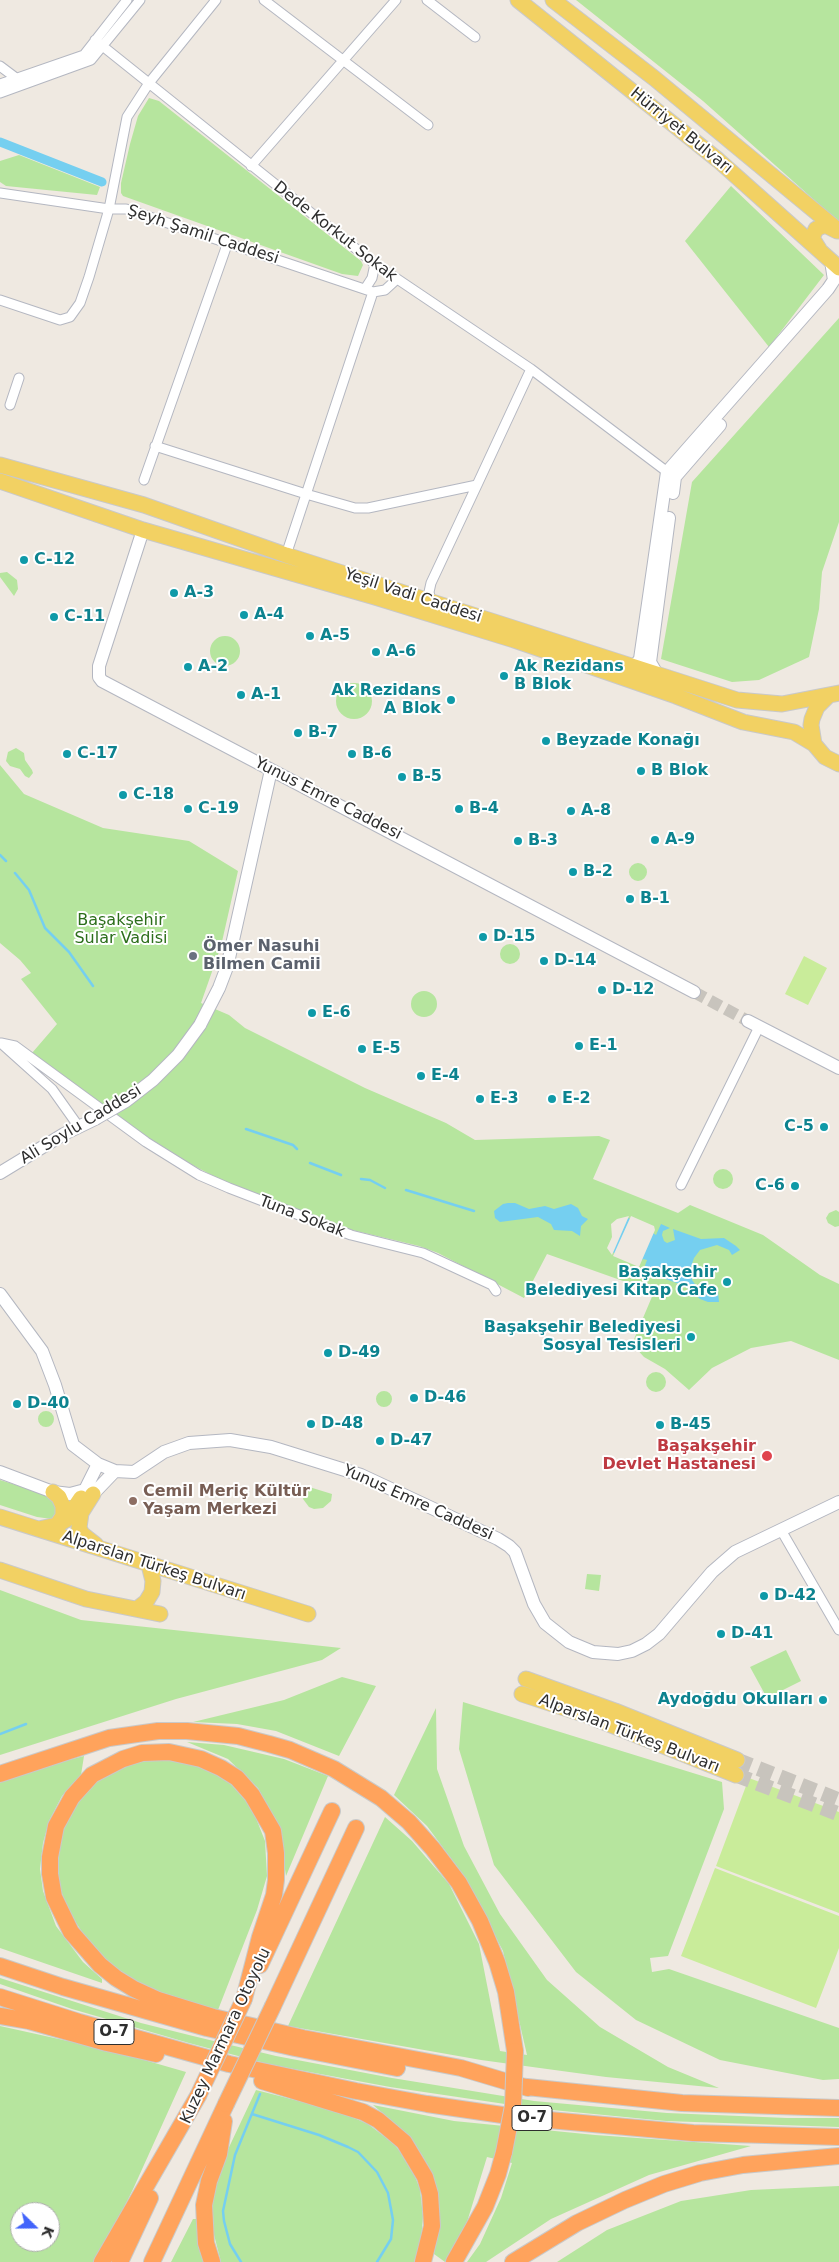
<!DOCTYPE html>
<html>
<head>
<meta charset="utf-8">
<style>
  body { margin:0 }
  #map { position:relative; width:839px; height:2262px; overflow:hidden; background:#efe9e1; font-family:"DejaVu Sans",sans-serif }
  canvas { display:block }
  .north { position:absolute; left:10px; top:2202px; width:50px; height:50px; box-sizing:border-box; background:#fff; border:1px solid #ababab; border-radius:50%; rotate:112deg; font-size:14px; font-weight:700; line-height:20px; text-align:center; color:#2e2e2e }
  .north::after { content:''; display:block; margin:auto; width:18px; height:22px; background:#4264fb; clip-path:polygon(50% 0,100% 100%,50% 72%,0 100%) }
</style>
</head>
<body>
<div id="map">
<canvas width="839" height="2262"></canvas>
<div class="north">K</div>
</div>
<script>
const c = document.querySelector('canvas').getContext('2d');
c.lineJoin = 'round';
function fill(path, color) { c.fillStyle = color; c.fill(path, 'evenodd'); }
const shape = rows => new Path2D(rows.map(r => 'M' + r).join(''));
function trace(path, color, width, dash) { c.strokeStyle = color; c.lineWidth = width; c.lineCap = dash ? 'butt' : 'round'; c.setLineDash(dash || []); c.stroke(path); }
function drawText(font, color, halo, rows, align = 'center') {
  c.font = font + ' "DejaVu Sans",sans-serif'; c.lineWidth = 4; c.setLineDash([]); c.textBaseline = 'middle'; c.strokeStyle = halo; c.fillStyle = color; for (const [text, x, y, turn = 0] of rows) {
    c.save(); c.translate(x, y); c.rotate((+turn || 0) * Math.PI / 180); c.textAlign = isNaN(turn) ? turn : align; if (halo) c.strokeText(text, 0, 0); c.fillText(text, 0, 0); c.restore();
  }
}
fill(shape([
  [576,0,839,0,839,222,703,101],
  [149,98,159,101,361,261,363,265,358,276,342,274,123,196,121,193,121,183,130,144,138,116],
  [19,155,100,187,97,195,6,186,0,182,0,161],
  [731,186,824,275,769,347,685,241],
  [839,318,839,522,822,572,819,609,809,657,759,680,732,682,661,659,692,482],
  [7,572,17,580,18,589,14,596,0,577,0,573],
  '210 651a15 15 0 1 1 30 0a15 15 0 1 1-30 0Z',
  '336 701a18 18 0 1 1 36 0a18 18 0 1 1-36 0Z',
  [16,748,24,753,25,760,32,770,33,773,29,778,25,776,20,769,10,766,6,761,8,752],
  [0,765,24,794,103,828,189,841,238,871,221,946,201,1003,229,1015,245,1028,365,1088,446,1123,475,1140,599,1136,610,1140,593,1179,678,1213,690,1205,763,1235,820,1275,839,1284,839,1360,791,1341,751,1348,712,1368,689,1390,665,1369,644,1357,632,1344,654,1292,547,1254,524,1298,438,1253,419,1246,352,1230,225,1182,173,1155,102,1107,32,1053,57,1024,21,979,31,973,20,960,0,943],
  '629 872a9 9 0 1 1 18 0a9 9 0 1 1-18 0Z',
  '500 954a10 10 0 1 1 20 0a10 10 0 1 1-20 0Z',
  '411 1004a13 13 0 1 1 26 0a13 13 0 1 1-26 0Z',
  '713 1179a10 10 0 1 1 20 0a10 10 0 1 1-20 0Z',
  [836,1210,839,1212,839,1226,835,1227,828,1223,826,1218,829,1213],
  '646 1382a10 10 0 1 1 20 0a10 10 0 1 1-20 0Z',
  '376 1399a8 8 0 1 1 16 0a8 8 0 1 1-16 0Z',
  '38 1419a8 8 0 1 1 16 0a8 8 0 1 1-16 0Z',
  [0,1480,42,1493,54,1501,58,1512,52,1519,37,1517,0,1505],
  [306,1486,332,1494,331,1501,323,1508,314,1509,309,1507,303,1499],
  [587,1574,601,1575,599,1591,585,1589],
  [0,1590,81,1620,341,1648,322,1660,176,1699,0,1755],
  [786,1650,801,1681,767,1698,750,1667],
  [342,1677,376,1686,339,1756,276,1731,237,1724,193,1722,284,1700],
  [463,1702,722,1782,724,1809,668,1956,650,1958,652,1972,669,1969,839,2028,839,2079,823,2080,720,2060,636,2020,576,1972,494,1865,459,1749],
  [436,1708,437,1769,464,1846,500,1914,547,1980,600,2027,668,2067,719,2088,606,2077,481,2060,288,2026,385,1817,412,1841,449,1884,479,1944,500,2051,527,2055,503,1951,464,1876,427,1826,394,1795],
  [187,1742,224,1745,284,1759,328,1776,286,1876,279,1828,258,1788,228,1759],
  [84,1756,81,1775,62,1796,49,1821,43,1843,40,1869,43,1891,56,1926,83,1962,102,1979,102,1983,0,1948,0,1780,17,1773],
  [164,1758,199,1765,229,1782,252,1808,265,1841,267,1876,257,1910,218,2010,183,2001,154,1990,126,1976,106,1961,90,1944,65,1906,57,1872,60,1838,74,1805,98,1780,129,1763],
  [0,1978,141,2023,193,2036,276,2056,392,2078,534,2101,667,2113,787,2118,839,2118,839,2127,666,2121,532,2108,390,2087,272,2065,189,2043,72,2009,0,1984],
  [0,2026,113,2051,186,2072,134,2187,112,2232,93,2262,0,2262],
  [20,2212,50,2212,50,2242,20,2242],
  [256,2090,338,2111,368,2124,394,2144,410,2164,420,2189,423,2216,421,2241,414,2262,221,2262,212,2227,211,2194,223,2160],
  [373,2105,454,2121,595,2135,751,2146,649,2175,551,2219,486,2262,467,2262,480,2244,501,2198,512,2163,487,2157,467,2222,445,2262,434,2254,440,2216,434,2179,422,2155,406,2133],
  [839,2186,839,2262,557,2262,607,2230,681,2201,751,2190],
  [193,2219,197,2219,205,2262,171,2262]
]), '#b6e59e');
fill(shape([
  [804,956,827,968,808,1005,785,994],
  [749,1778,839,1812,839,1913,716,1866],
  [715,1868,839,1916,839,1948,816,2008,681,1956]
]), '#c9ec9a');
fill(shape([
  [508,1203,515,1203,529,1209,545,1206,554,1209,571,1204,578,1208,582,1216,588,1219,581,1226,580,1236,572,1231,554,1230,551,1224,538,1217,500,1222,495,1218,494,1211,503,1204],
  [627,1218,632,1219,656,1235,661,1224,670,1228,663,1231,662,1235,664,1241,667,1243,675,1240,673,1229,701,1239,724,1238,736,1246,740,1250,732,1255,729,1250,717,1245,700,1250,694,1258,691,1267,692,1280,697,1287,709,1293,718,1292,719,1302,708,1302,700,1299,685,1286,643,1271,647,1260,643,1259,639,1264,614,1253,609,1248]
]), '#75cff0');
fill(shape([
  [629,1216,612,1255,607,1248,612,1237,611,1224,617,1219],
  [631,1216,654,1226,655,1230,639,1267,613,1256]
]), '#efe9e1');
trace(shape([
  [0,855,6,861],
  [15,873,29,890,45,928,69,952,93,986],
  [246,1129,293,1145,297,1149],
  [310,1163,341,1175],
  [361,1179,370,1180,385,1188],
  [406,1190,474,1211],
  [0,1734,26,1724],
  [252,2114,319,2135,348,2147,358,2152,377,2172,388,2193,393,2220,391,2239,377,2262],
  [241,2262,230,2244,224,2221,223,2211,235,2155,260,2094]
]), '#75cff0', 2.5);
trace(shape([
  [0,142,102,182]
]), '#75cff0', 9);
trace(shape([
  [694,992,748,1021]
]), '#c8c4bd', 12, [12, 6]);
trace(shape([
  [737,1760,839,1800],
  [736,1775,839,1814]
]), '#c8c4bd', 15, [15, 8]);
const street = shape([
  [264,0,428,125],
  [427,0,475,37],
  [95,40,375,264,531,369,477,485,368,508,355,508,306,494,155,446],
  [0,66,20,81],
  [0,84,84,55,127,0],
  [0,93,91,60,140,0],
  [251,166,396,0],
  [0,193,109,209,126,209,373,292,385,290,397,279],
  [365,289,372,278,375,264],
  [0,300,60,320,70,317,80,303,89,277,109,209,127,117,149,83,216,0],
  [531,369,670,474],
  [10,405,19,378],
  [144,480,228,242],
  [286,555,373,292],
  [431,601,429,592,431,583,477,485],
  [1,1043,15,1046,146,1142,199,1175,229,1188,351,1235,423,1253,492,1285,496,1291],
  [3,1045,52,1089,79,1127],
  [681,1185,759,1027],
  [781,1530,839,1630]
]);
const secondary = shape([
  [673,493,675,477,720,425],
  [143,530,99,666,99,677,102,681,694,992],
  [631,666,637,663,640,659,667,472,828,289,834,280,831,261],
  [657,674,650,662,669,518],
  [748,1021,839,1068],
  [200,1025,219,988,227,967,271,770],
  [0,1173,64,1134,95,1119],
  [0,1294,42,1351,55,1385,73,1445,98,1464,115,1471,134,1472,164,1452,189,1443,230,1440,271,1447,361,1475,498,1539,509,1546,515,1552,534,1604,545,1623,569,1642,593,1652,618,1654,632,1651,646,1644,659,1634,712,1572,735,1552,839,1502],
  [0,1472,53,1492,70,1494,85,1490,98,1464],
  [93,1494,115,1471]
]);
const primary = shape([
  [518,0,718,160,839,268],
  [553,0,654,78,839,231],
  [819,249,812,238,816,229,825,225,837,231],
  [0,465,144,505,286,555,737,700,782,704,839,693],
  [0,481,143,530,375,597,514,640,676,696,743,722,794,732,814,744,825,757,839,764],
  [814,744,811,725,812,719,817,707,829,695],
  [53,1492,59,1497,63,1506,63,1516,57,1525],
  [93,1494,81,1513,79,1528,82,1534,96,1545],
  [0,1517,308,1614],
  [39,1529,57,1525,66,1520,81,1498],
  [0,1570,86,1599,160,1614],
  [137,1609,146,1602,152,1592,153,1581,149,1565],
  [526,1679,615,1711,737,1760],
  [522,1694,589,1716,736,1775]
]);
const highway = shape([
  [0,1774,109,1738,158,1731,187,1731,238,1736,269,1744,290,1750,334,1769,381,1798,409,1822,433,1849,459,1883,480,1921,497,1962,506,1992,515,2051],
  [260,1965,332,1811],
  [0,1966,63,1987,207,2028,295,2048,397,2068],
  [0,1997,79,2022,229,2064,356,2091,427,2104,516,2117,693,2133,839,2137],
  [244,1999,260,1937,274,1895,276,1880,276,1853,273,1831,252,1795,237,1778,221,1768,201,1759,169,1752,142,1753,123,1759,92,1775,72,1797,56,1826,50,1857,50,1874,54,1897,71,1932,100,1965,116,1978,134,1989,158,2000,213,2017,303,2038,461,2068,528,2088],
  [273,2006,356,1828],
  [0,2016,29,2021,107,2043,156,2054],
  [262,2081,363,2112,378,2120,404,2142,425,2177,430,2194,432,2226,423,2262],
  [517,2086,682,2103,839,2108],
  [102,2262,198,2096],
  [120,2262,150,2198],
  [152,2262,226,2104],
  [212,2262,206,2243,204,2205,209,2181,219,2154,224,2121],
  [454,2262,485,2207,498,2174,504,2152],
  [513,2262,577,2223,625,2200,664,2184,700,2173,743,2165,839,2156]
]);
trace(street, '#b4b7c1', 11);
trace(secondary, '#b4b7c1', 14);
trace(primary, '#c9c9c9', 17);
trace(highway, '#c9c9c9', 18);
trace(street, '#fff', 9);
trace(secondary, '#fff', 12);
trace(primary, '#f2d163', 15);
trace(highway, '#ffa35c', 16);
const secondaryBridge = shape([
  [95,1119,126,1101,153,1080,178,1055,200,1025]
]);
const highwayBridge = shape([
  [198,2096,244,1999],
  [226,2104,273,2006],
  [504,2152,513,2106,515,2051]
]);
trace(secondaryBridge, '#b4b7c1', 14, []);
trace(highwayBridge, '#c9c9c9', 18, []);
trace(secondaryBridge, '#fff', 12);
trace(highwayBridge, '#ffa35c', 16);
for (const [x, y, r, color] of [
  [24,560,5,"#0f9aa8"],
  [174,593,5,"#0f9aa8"],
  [244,615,5,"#0f9aa8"],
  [54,617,5,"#0f9aa8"],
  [310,636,5,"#0f9aa8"],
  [376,652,5,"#0f9aa8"],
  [188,667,5,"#0f9aa8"],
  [504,676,5,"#0f9aa8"],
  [241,695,5,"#0f9aa8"],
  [451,700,5,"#0f9aa8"],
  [298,733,5,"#0f9aa8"],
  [546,741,5,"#0f9aa8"],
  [67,754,5,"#0f9aa8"],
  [352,754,5,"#0f9aa8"],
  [641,771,5,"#0f9aa8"],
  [402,777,5,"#0f9aa8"],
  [123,795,5,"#0f9aa8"],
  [188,809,5,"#0f9aa8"],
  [459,809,5,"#0f9aa8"],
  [571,811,5,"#0f9aa8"],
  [655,840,5,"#0f9aa8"],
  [518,841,5,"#0f9aa8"],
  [573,872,5,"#0f9aa8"],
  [630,899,5,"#0f9aa8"],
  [483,937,5,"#0f9aa8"],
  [193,956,5,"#6b7280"],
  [544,961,5,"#0f9aa8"],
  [602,990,5,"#0f9aa8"],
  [312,1013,5,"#0f9aa8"],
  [579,1046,5,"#0f9aa8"],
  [362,1049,5,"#0f9aa8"],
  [421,1076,5,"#0f9aa8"],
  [480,1099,5,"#0f9aa8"],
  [552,1099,5,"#0f9aa8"],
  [824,1127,5,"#0f9aa8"],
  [795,1186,5,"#0f9aa8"],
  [727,1282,5,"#0f9aa8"],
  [691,1337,5,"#0f9aa8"],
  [328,1353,5,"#0f9aa8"],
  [414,1398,5,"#0f9aa8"],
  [17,1404,5,"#0f9aa8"],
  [311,1424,5,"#0f9aa8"],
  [660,1425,5,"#0f9aa8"],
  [380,1441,5,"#0f9aa8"],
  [767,1456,6,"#e0444e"],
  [133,1501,5,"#8d6e63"],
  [764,1596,5,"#0f9aa8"],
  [721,1634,5,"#0f9aa8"],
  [823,1700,5,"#0f9aa8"]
]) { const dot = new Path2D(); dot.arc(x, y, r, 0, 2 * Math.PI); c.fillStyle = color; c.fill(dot); trace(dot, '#fff', 2); }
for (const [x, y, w] of [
  [114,2032,40],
  [532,2118,40]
]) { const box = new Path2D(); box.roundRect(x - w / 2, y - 12.5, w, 25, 4); c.fillStyle = '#fff'; c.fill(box); trace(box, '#2e2e2e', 1); }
drawText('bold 15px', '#2e2e2e', null, [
  ["O-7",114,2032],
  ["O-7",532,2118]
]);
drawText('16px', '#2e2e2e', '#fff', [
  ["Hürriyet Bulvarı",681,131,39],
  ["Dede Korkut Sokak",335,232,38],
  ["Şeyh Şamil Caddesi",203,235,18],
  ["Yeşil Vadi Caddesi",413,596,18],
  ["Yunus Emre Caddesi",328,799,27],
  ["Ali Soylu Caddesi",81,1125,-31],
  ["Tuna Sokak",302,1217,21],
  ["Yunus Emre Caddesi",418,1503,24],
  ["Alparslan Türkeş Bulvarı",154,1566,18],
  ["Alparslan Türkeş Bulvarı",629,1734,21],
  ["Kuzey Marmara Otoyolu",226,2036,-65]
]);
drawText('bold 16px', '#0d838f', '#fff', [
  ["C-12",34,560],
  ["A-3",184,593],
  ["A-4",254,615],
  ["C-11",64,617],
  ["A-5",320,636],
  ["A-6",386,652],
  ["A-2",198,667],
  ["Ak Rezidans",514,667],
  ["B Blok",514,685],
  ["Ak Rezidans",441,691,"right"],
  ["A Blok",441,709,"right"],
  ["A-1",251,695],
  ["B-7",308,733],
  ["Beyzade Konağı",556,741],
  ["C-17",77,754],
  ["B-6",362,754],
  ["B Blok",651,771],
  ["B-5",412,777],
  ["C-18",133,795],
  ["C-19",198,809],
  ["B-4",469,809],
  ["A-8",581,811],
  ["A-9",665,840],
  ["B-3",528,841],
  ["B-2",583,872],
  ["B-1",640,899],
  ["D-15",493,937],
  ["D-14",554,961],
  ["D-12",612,990],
  ["E-6",322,1013],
  ["E-1",589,1046],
  ["E-5",372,1049],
  ["E-4",431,1076],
  ["E-3",490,1099],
  ["E-2",562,1099],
  ["C-5",814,1127,"right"],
  ["C-6",785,1186,"right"],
  ["Başakşehir",717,1273,"right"],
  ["Belediyesi Kitap Cafe",717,1291,"right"],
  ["Başakşehir Belediyesi",681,1328,"right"],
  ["Sosyal Tesisleri",681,1346,"right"],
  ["D-49",338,1353],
  ["D-46",424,1398],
  ["D-40",27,1404],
  ["D-48",321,1424],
  ["B-45",670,1425],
  ["D-47",390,1441],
  ["D-42",774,1596],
  ["D-41",731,1634],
  ["Aydoğdu Okulları",813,1700,"right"]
], 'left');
drawText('16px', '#2c6e1b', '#fff', [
  ["Başakşehir",121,921],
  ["Sular Vadisi",121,939]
]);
drawText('bold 16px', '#5b616d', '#fff', [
  ["Ömer Nasuhi",203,947],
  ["Bilmen Camii",203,965]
], 'left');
drawText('bold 16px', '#be3a42', '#fff', [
  ["Başakşehir",756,1447],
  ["Devlet Hastanesi",756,1465]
], 'right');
drawText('bold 16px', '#785e54', '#fff', [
  ["Cemil Meriç Kültür",143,1492],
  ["Yaşam Merkezi",143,1510]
], 'left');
</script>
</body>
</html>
